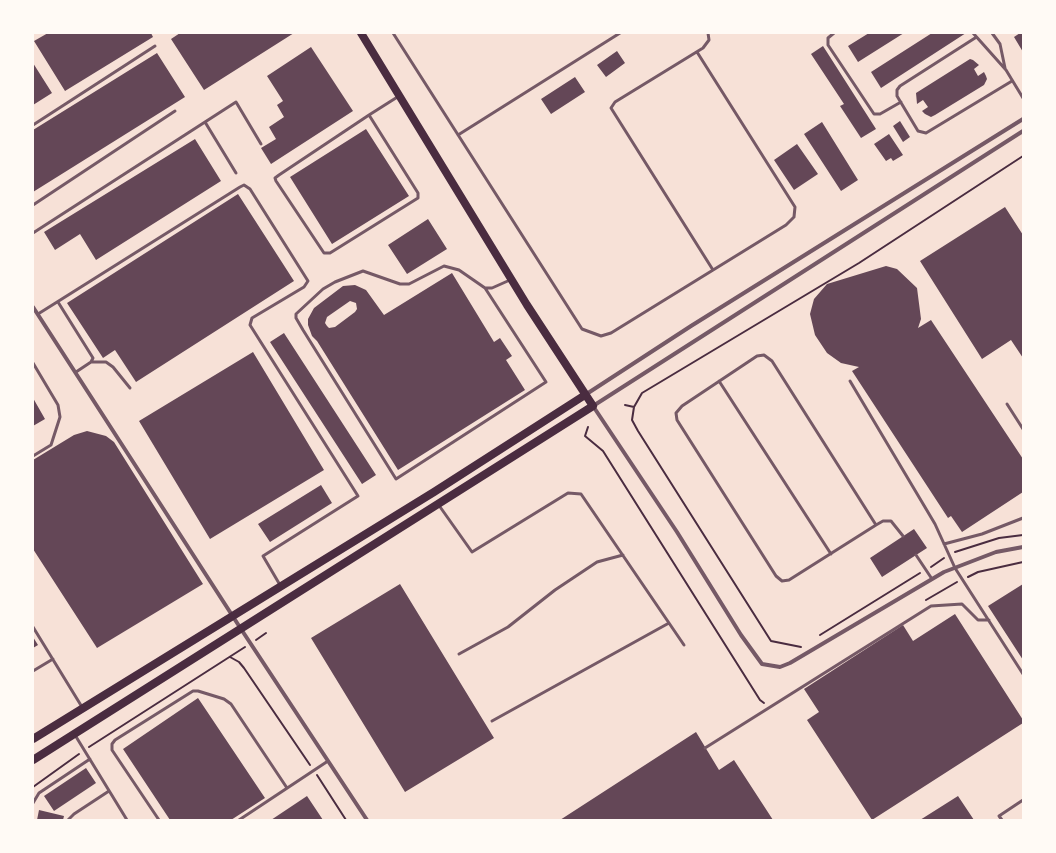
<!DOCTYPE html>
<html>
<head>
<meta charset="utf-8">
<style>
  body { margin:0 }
  #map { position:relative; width:1056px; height:853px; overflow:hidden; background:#f7e1d7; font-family:Signika,sans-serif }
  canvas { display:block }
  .frame { position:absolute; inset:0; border:34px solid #fffaf5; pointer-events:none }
</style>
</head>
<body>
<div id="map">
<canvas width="1056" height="853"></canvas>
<div class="frame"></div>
</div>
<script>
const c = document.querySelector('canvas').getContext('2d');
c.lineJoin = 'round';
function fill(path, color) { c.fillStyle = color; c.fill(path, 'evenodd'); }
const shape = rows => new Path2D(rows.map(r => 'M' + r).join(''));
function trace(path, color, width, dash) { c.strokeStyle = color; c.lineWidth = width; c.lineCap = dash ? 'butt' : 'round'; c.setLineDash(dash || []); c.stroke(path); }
fill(shape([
  [48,33,151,33,153,37,65,91,34,41],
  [180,33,294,33,204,90,171,39],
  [869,33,904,33,858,62,848,46],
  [932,33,966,33,881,88,871,72],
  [1020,33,1023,33,1023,52,1014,37],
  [823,46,876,129,861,138,840,106,844,104,811,54],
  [311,47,353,111,271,164,261,148,276,139,269,127,284,117,277,105,283,101,267,76],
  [617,51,625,63,606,77,597,65],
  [157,53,185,97,33,192,33,130],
  [970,59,973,60,979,65,974,69,978,76,984,72,986,76,987,79,984,85,935,115,931,117,925,114,922,111,928,107,923,100,917,104,916,93],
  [33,63,52,93,33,105],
  [575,77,585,92,551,114,541,99],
  [900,121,910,137,903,142,893,126],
  [822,122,858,180,841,191,804,134],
  [366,129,409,196,332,244,290,177],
  [889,134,903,155,893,161,891,158,886,161,874,144],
  [195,139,221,181,96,260,80,234,55,250,44,232],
  [797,144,818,174,794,190,774,160],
  [238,194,294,281,136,382,115,350,103,358,67,303],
  [1005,207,1023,235,1023,358,1011,340,982,359,920,261],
  [428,219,447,249,407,274,388,245],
  [886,266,897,269,917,288,921,319,918,328,931,320,1023,459,1023,492,962,532,951,516,948,518,852,371,859,367,841,363,827,353,815,335,810,314,814,299,827,284],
  [452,273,494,342,500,338,512,356,506,360,525,390,398,470,317,341,312,336,308,325,308,319,314,308,343,286,355,285,366,290,384,315],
  [350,301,356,303,357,309,355,312,335,327,329,328,327,326,325,323,327,317],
  [284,333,376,475,362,484,270,342],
  [253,352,324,470,210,539,139,421],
  [33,398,45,419,33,426],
  [87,431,106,436,114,442,203,584,97,648,33,549,33,460,74,435],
  [321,485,332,503,270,542,258,524],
  [914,529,927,548,882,577,870,558],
  [400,584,494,738,405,792,311,638],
  [1023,584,1023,660,988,606],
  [955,614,1023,720,1023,723,872,820,807,720,819,712,804,689,903,625,913,641],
  [33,637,38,645,33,648],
  [198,698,265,798,231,820,170,820,123,749],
  [696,732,719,770,734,760,773,820,560,820],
  [86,768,96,783,54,811,44,796],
  [307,796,323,820,271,820],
  [958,796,974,820,920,820],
  [39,810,64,816,63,820,37,820]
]), '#644757');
trace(shape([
  [625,405,634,407,632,420,638,431,771,641,801,647],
  [634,407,642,393,859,263,1023,156],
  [588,427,585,436,603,451,760,700,764,703],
  [955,552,999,538,1023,535],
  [931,567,944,558],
  [968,577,978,572,1023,562],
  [926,600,957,582],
  [820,635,920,573],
  [256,640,266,633],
  [230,657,239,662,244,668,310,765],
  [89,747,245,647],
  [317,775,346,820],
  [33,787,79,754]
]), '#4a2c40', 2);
trace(shape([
  [393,33,582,329,601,336,611,333,786,225,794,217,795,207,697,52],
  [708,33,709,40,703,48,615,102,611,108,713,270],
  [834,33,828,38,828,45,874,114,880,114,901,102],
  [973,33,1006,70,1023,98],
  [992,33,1000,44,1005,68],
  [975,38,900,86,897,90,897,96,918,131,926,133,1012,81],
  [369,115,418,193,418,198,330,253,324,253,276,181,275,178,279,175,369,115,399,96],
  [205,122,236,173],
  [33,125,155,46],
  [458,135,620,33],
  [33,205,175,111],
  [33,233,236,102,261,144],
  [485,288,546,382,396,479,303,330,296,318,296,314,323,289,335,282,363,271,400,284,409,284,444,266,459,270,485,288,492,288,510,280],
  [58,302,93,358,91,362,76,372],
  [38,314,240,187,244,185,250,189,308,281,304,287,252,318,250,325,358,496,263,556,280,585],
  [91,362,106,362,113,367,130,388],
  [33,363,58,405,60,417,51,445,33,456],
  [719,381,831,554],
  [850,381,935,524,955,568,1023,674],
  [1007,404,1023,429],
  [438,504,472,552,568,493,581,494,684,645],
  [876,525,772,361,764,355,757,356,682,406,676,413,677,420,776,576,782,581,789,580,876,525,883,521,891,521,903,536],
  [944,544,982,534,1023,518],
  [916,555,932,579],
  [33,627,82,707],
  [459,654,508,627,555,590,597,562,623,555],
  [33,671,53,659],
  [492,721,669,623],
  [75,735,127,820],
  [705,748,931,606,962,604,978,620,989,620],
  [33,803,39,793,90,759],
  [68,820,74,814,109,791],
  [159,820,112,750,112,744,115,740,193,691,198,691,224,699,231,704,287,788],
  [239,820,328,761],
  [1002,820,999,816,1023,800]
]), '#755966', 3);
trace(shape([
  [1023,131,593,406,677,532,741,635,762,664,780,667,790,663,944,572,996,552,1023,547],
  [33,307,241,629,367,820],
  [585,395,691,326,1023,119]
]), '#755966', 4);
trace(shape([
  [33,739,434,492,585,395],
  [33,760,593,406,527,305,361,33]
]), '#4a2c40', 8);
</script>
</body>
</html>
